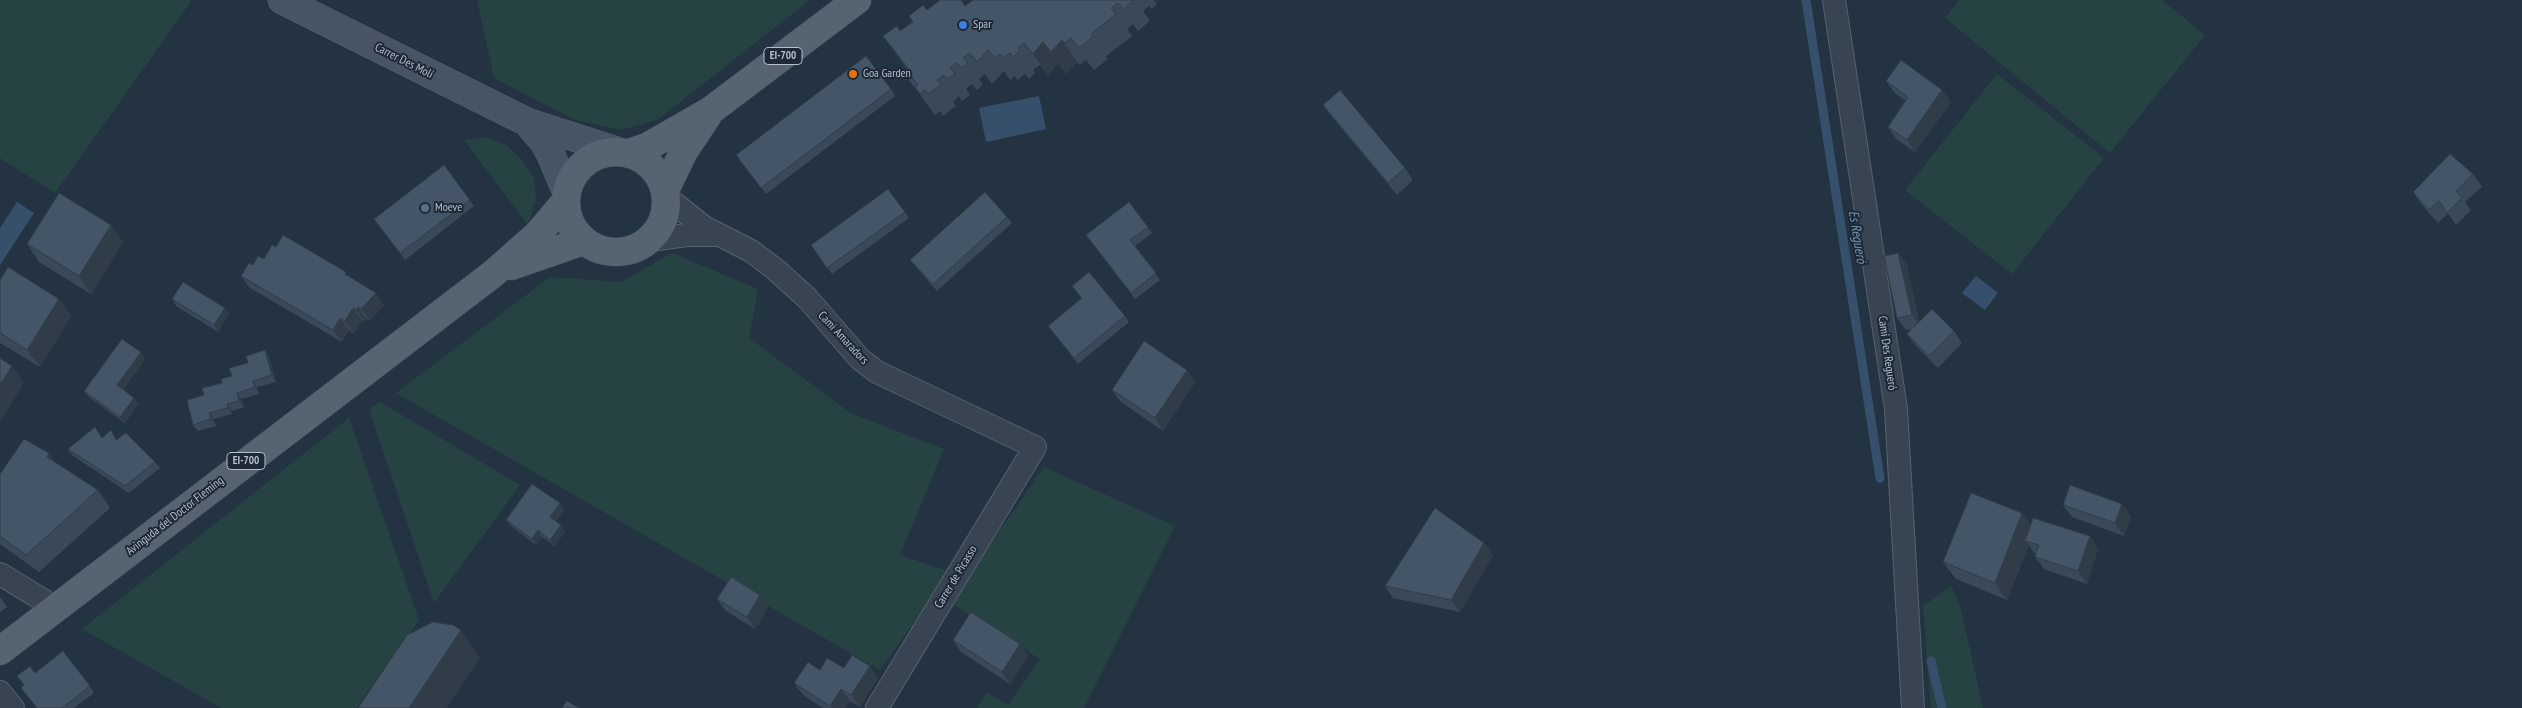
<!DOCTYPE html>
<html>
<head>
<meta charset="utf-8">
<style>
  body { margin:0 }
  canvas { display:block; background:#233342 }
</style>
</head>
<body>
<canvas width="2522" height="708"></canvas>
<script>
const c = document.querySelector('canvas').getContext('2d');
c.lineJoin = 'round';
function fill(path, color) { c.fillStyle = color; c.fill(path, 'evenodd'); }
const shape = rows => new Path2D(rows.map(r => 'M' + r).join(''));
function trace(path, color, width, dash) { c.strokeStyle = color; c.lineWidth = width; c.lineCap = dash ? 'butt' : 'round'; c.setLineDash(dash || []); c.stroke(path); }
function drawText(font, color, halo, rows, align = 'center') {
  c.font = font + ' "PT Sans Narrow",sans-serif'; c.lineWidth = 4; c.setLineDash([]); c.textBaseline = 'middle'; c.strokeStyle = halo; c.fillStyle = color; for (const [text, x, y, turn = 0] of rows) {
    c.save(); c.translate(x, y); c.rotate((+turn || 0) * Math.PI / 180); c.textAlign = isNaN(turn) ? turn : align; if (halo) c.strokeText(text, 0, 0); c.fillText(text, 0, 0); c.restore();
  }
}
fill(shape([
  [0,0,192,0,55,193,0,158],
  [477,0,810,0,657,120,620,130,575,120,494,78],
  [1959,0,2162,0,2205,35,2110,153,1945,18],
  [1997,74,2104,158,2012,274,1905,190],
  [484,137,507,145,521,159,534,178,536,199,528,225,464,140],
  [672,253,758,289,749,338,852,414,944,449,900,555,950,572,880,670,396,393,550,277,621,282],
  [380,402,520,485,434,603,369,409],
  [349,418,419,620,356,708,221,708,82,629],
  [1044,467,1175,526,1084,708,977,708,987,692,1008,705,1040,659,950,602],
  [1951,586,1960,605,1983,708,1931,708,1923,606]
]), '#264243');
fill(shape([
  [1039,96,1046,129,986,142,979,108],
  [17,202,34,213,0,265,0,228],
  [1976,276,1998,293,1985,310,1962,293]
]), '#364f6b');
trace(shape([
  [1806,0,1880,478],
  [1931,661,1942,708]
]), '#364f6b', 9);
const street = shape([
  [1834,0,1896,409,1913,708],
  [665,196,704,227,751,251,775,269,807,298,860,359,877,372,1035,447,877,708],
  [650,240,687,235,718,235],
  [0,574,56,608],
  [0,692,13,708]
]);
const secondary = shape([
  [282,0,527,122,617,151],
  [527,122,544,142,551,155,566,191]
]);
const primary = shape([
  '566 202a50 50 0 1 1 100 0a50 50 0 1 1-100 0Z',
  [629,153,647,147,710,111,857,0],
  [665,190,684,151,708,115],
  [511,266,583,241],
  [0,651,494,273,538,234,565,202]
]);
trace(street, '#56626f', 24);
trace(secondary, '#56626f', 29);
trace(primary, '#45505e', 29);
trace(street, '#384452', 22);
trace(secondary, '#465465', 28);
trace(primary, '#566472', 28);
fill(shape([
  [973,0,1154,0,1157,4,1152,9,1149,6,1143,11,1150,21,1138,31,1133,24,1127,29,1132,36,1106,56,1108,59,1094,70,1086,60,1080,65,1077,62,1066,74,1058,63,1048,75,1040,65,1033,70,1035,73,1029,79,1025,74,1018,80,1015,76,1010,80,1004,71,992,84,985,74,979,79,983,85,977,90,972,84,966,89,970,95,962,101,959,96,953,102,956,106,943,116,940,111,935,115,903,72,907,69,883,36,900,31,927,10,965,6],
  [1886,81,1942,90,1951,102,1915,152,1896,139,1888,127,1906,101,1895,93],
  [891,89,895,96,766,194,740,161],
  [1323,105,1405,168,1413,180,1397,195,1332,117],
  [444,165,474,206,405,260,378,225],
  [2473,174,2482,187,2465,202,2471,210,2456,225,2448,213,2438,223,2422,205,2413,192],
  [1129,202,1152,233,1135,246,1160,280,1135,299,1086,235],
  [905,212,909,218,832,274,811,245],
  [1007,217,1012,223,937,291,915,266,910,260],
  [111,225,123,242,91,294,39,262,27,244],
  [276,247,350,277,384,305,370,321,366,319,365,322,362,320,354,334,349,330,342,342,250,288,241,276,264,259],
  [1898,253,1907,265,1919,322,1954,331,1962,343,1938,368,1916,346,1907,334,1913,329,1906,330,1897,318],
  [0,280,59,299,71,316,40,367,0,343],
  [1072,286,1125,316,1129,322,1078,364,1048,326,1081,298],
  [172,299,229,314,218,332,176,306],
  [265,350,269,357,276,382,257,387,259,394,241,399,244,407,232,411,232,414,214,419,216,426,198,431,193,425,204,395,232,376,248,363],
  [145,359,123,390,138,404,125,423,89,397,84,391],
  [1187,370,1195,382,1163,431,1121,402,1112,390],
  [102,438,117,439,155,462,160,468,129,493,72,455,68,449],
  [57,464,98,490,110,508,39,572,0,544,0,474],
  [2063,505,2131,516,2124,536,2072,517],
  [564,509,556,521,561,525,565,531,555,546,542,537,536,545,511,526,506,520],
  [2022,513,2031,525,2090,536,2098,549,2087,584,2044,569,2035,557,2036,554,2034,553,2029,545,2007,600,1956,579,1943,562],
  [1484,543,1493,555,1460,612,1393,598,1385,586],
  [0,597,7,607,0,612],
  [717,599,768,607,755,629,726,611],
  [953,640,1020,644,1028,656,1010,684,961,652],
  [844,668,878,678,860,707,850,701,845,708,823,708,803,695,794,683,820,670],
  [24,685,90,686,94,693,74,708,36,708]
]), '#3a4959');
fill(shape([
  [1062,40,1077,62,1066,74,1051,52],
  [1043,42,1058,63,1048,75,1033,54],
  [1942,90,1951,102,1915,152,1907,140],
  [111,225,123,242,91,294,79,276],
  [1898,253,1907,265,1920,327,1912,315],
  [376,293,384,305,370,321,361,309],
  [59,299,71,316,40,367,27,350],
  [358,307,366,319,365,322,356,310],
  [225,308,229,314,218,332,214,325],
  [353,308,362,320,354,334,345,321],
  [340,318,349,330,342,342,333,330],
  [265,350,269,357,276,382,272,375],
  [141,352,145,359,121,392,117,385],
  [12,366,24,383,0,422,0,385],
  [1187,370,1195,382,1163,431,1155,418],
  [253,381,257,387,259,394,255,387],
  [237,393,241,399,244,407,239,401],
  [134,398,138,404,125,423,120,417],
  [227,404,232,411,232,414,228,408],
  [209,413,214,419,216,426,211,419],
  [49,453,61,471,47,457],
  [560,503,564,509,554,523,550,517],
  [2122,504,2131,516,2124,536,2115,523],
  [2022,513,2034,530,2025,541,2029,545,2007,600,1995,583],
  [561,525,565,531,555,546,550,540],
  [538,530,542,537,536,545,532,539],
  [2090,536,2098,549,2087,584,2078,571],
  [1484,543,1493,555,1460,612,1451,600],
  [760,595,768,607,755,629,747,617],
  [461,630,480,658,447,708,409,708],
  [1020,644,1028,656,1010,684,1002,672],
  [870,666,878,678,860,707,851,695],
  [841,689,850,701,845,708,832,708,830,706]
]), '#303c48');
const building = shape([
  [940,0,961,0,965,6,973,0,1134,0,1123,9,1118,3,1111,8,1116,14,1091,34,1093,37,1079,48,1071,38,1065,43,1062,40,1051,52,1043,42,1033,54,1024,43,1018,48,1020,51,1013,57,1010,53,1003,58,1000,54,995,58,988,50,977,62,970,53,963,58,968,63,962,68,957,63,950,68,955,74,947,79,944,75,937,80,941,85,928,94,925,90,920,94,915,87,918,85,911,76,908,78,903,72,908,68,883,36,897,26,900,31,913,22,909,16,923,5,927,10,940,0],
  [866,56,891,89,761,188,736,155,866,56],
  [1901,60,1942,90,1907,140,1888,127,1908,97,1886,81,1901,60],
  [1340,90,1405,168,1388,183,1323,105,1340,90],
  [2450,154,2473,174,2456,191,2462,198,2447,213,2439,201,2429,210,2413,192,2450,154],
  [444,165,470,200,400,253,374,219,444,165],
  [888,189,905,212,827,268,811,245,888,189],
  [985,192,1007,217,933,284,910,260,985,192],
  [59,193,111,225,79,276,27,244,59,193],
  [1129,202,1148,227,1130,240,1156,273,1131,293,1086,235,1129,202],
  [283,235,346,272,345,274,376,293,361,309,358,307,356,310,353,308,345,321,340,318,333,330,241,276,249,263,253,265,258,256,264,259,272,245,276,247,283,235],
  [1898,253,1912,315,1897,318,1884,256,1898,253],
  [8,267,59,299,27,350,0,333,0,280,8,267],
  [1089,272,1125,316,1074,358,1048,326,1082,298,1072,286,1089,272],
  [183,282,225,308,214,325,172,299,183,282],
  [1932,309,1954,331,1929,356,1907,334,1932,309],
  [122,339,141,352,117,385,134,398,120,417,84,391,122,339],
  [1144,341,1187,370,1155,418,1112,390,1144,341],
  [265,350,272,375,253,381,255,387,237,393,239,401,227,404,228,408,209,413,211,419,193,425,187,400,204,395,202,388,222,383,221,379,232,376,229,368,248,363,246,356,265,350],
  [0,358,12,366,0,385,0,358],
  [95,427,102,438,111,430,116,440,126,433,155,462,125,486,68,449,95,427],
  [24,439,49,453,47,457,98,490,26,555,0,536,0,474,24,439],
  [532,484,560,503,550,517,561,525,550,540,538,530,532,539,506,520,532,484],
  [2070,485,2122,504,2115,523,2063,505,2070,485],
  [1971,493,2022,513,1995,583,1943,562,1971,493],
  [1435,508,1484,543,1451,600,1385,586,1435,508],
  [2033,518,2090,536,2078,571,2035,557,2039,545,2025,541,2033,518],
  [731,577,760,595,747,617,717,599,731,577],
  [971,612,1020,644,1002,672,953,640,971,612],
  [433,622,453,625,461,630,409,708,358,708,407,635,433,622],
  [63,651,90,686,62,708,37,708,21,688,24,685,17,676,30,666,35,673,63,651],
  [852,655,870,666,851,695,841,689,830,706,794,683,808,662,820,670,827,658,844,668,852,655],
  [567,701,579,708,562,708,567,701]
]);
fill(building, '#445567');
trace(building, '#303c48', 1);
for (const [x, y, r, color] of [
  [963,25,5,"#3f7fe0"],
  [853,74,5,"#e8710a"],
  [425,208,5,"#5c6f8a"]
]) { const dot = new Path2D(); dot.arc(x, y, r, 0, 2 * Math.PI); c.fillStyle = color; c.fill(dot); trace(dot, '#1d2937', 2); }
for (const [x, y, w] of [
  [783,56,38],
  [246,461,38]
]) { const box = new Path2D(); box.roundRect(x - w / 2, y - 8.5, w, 17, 4); c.fillStyle = '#1d2937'; c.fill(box); trace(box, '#b5bfcc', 1); }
drawText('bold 11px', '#b5bfcc', null, [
  ["EI-700",783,56],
  ["EI-700",246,461]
]);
drawText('12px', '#b5bfcc', '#1d2937', [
  ["Spar",973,25],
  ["Goa Garden",863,74],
  ["Moeve",435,208]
], 'left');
drawText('12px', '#b5bfcc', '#1d2937', [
  ["Carrer Des Molí",404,61,27],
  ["Camí Amaradors",843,338,47],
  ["Camí Des Regueró",1887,353,82],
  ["Avinguda del Doctor Fleming",175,516,-38],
  ["Carrer de Picasso",956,577,-59]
]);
drawText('italic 14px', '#7292b2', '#1d2937', [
  ["Es Regueró",1857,237,81]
]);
</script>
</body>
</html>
